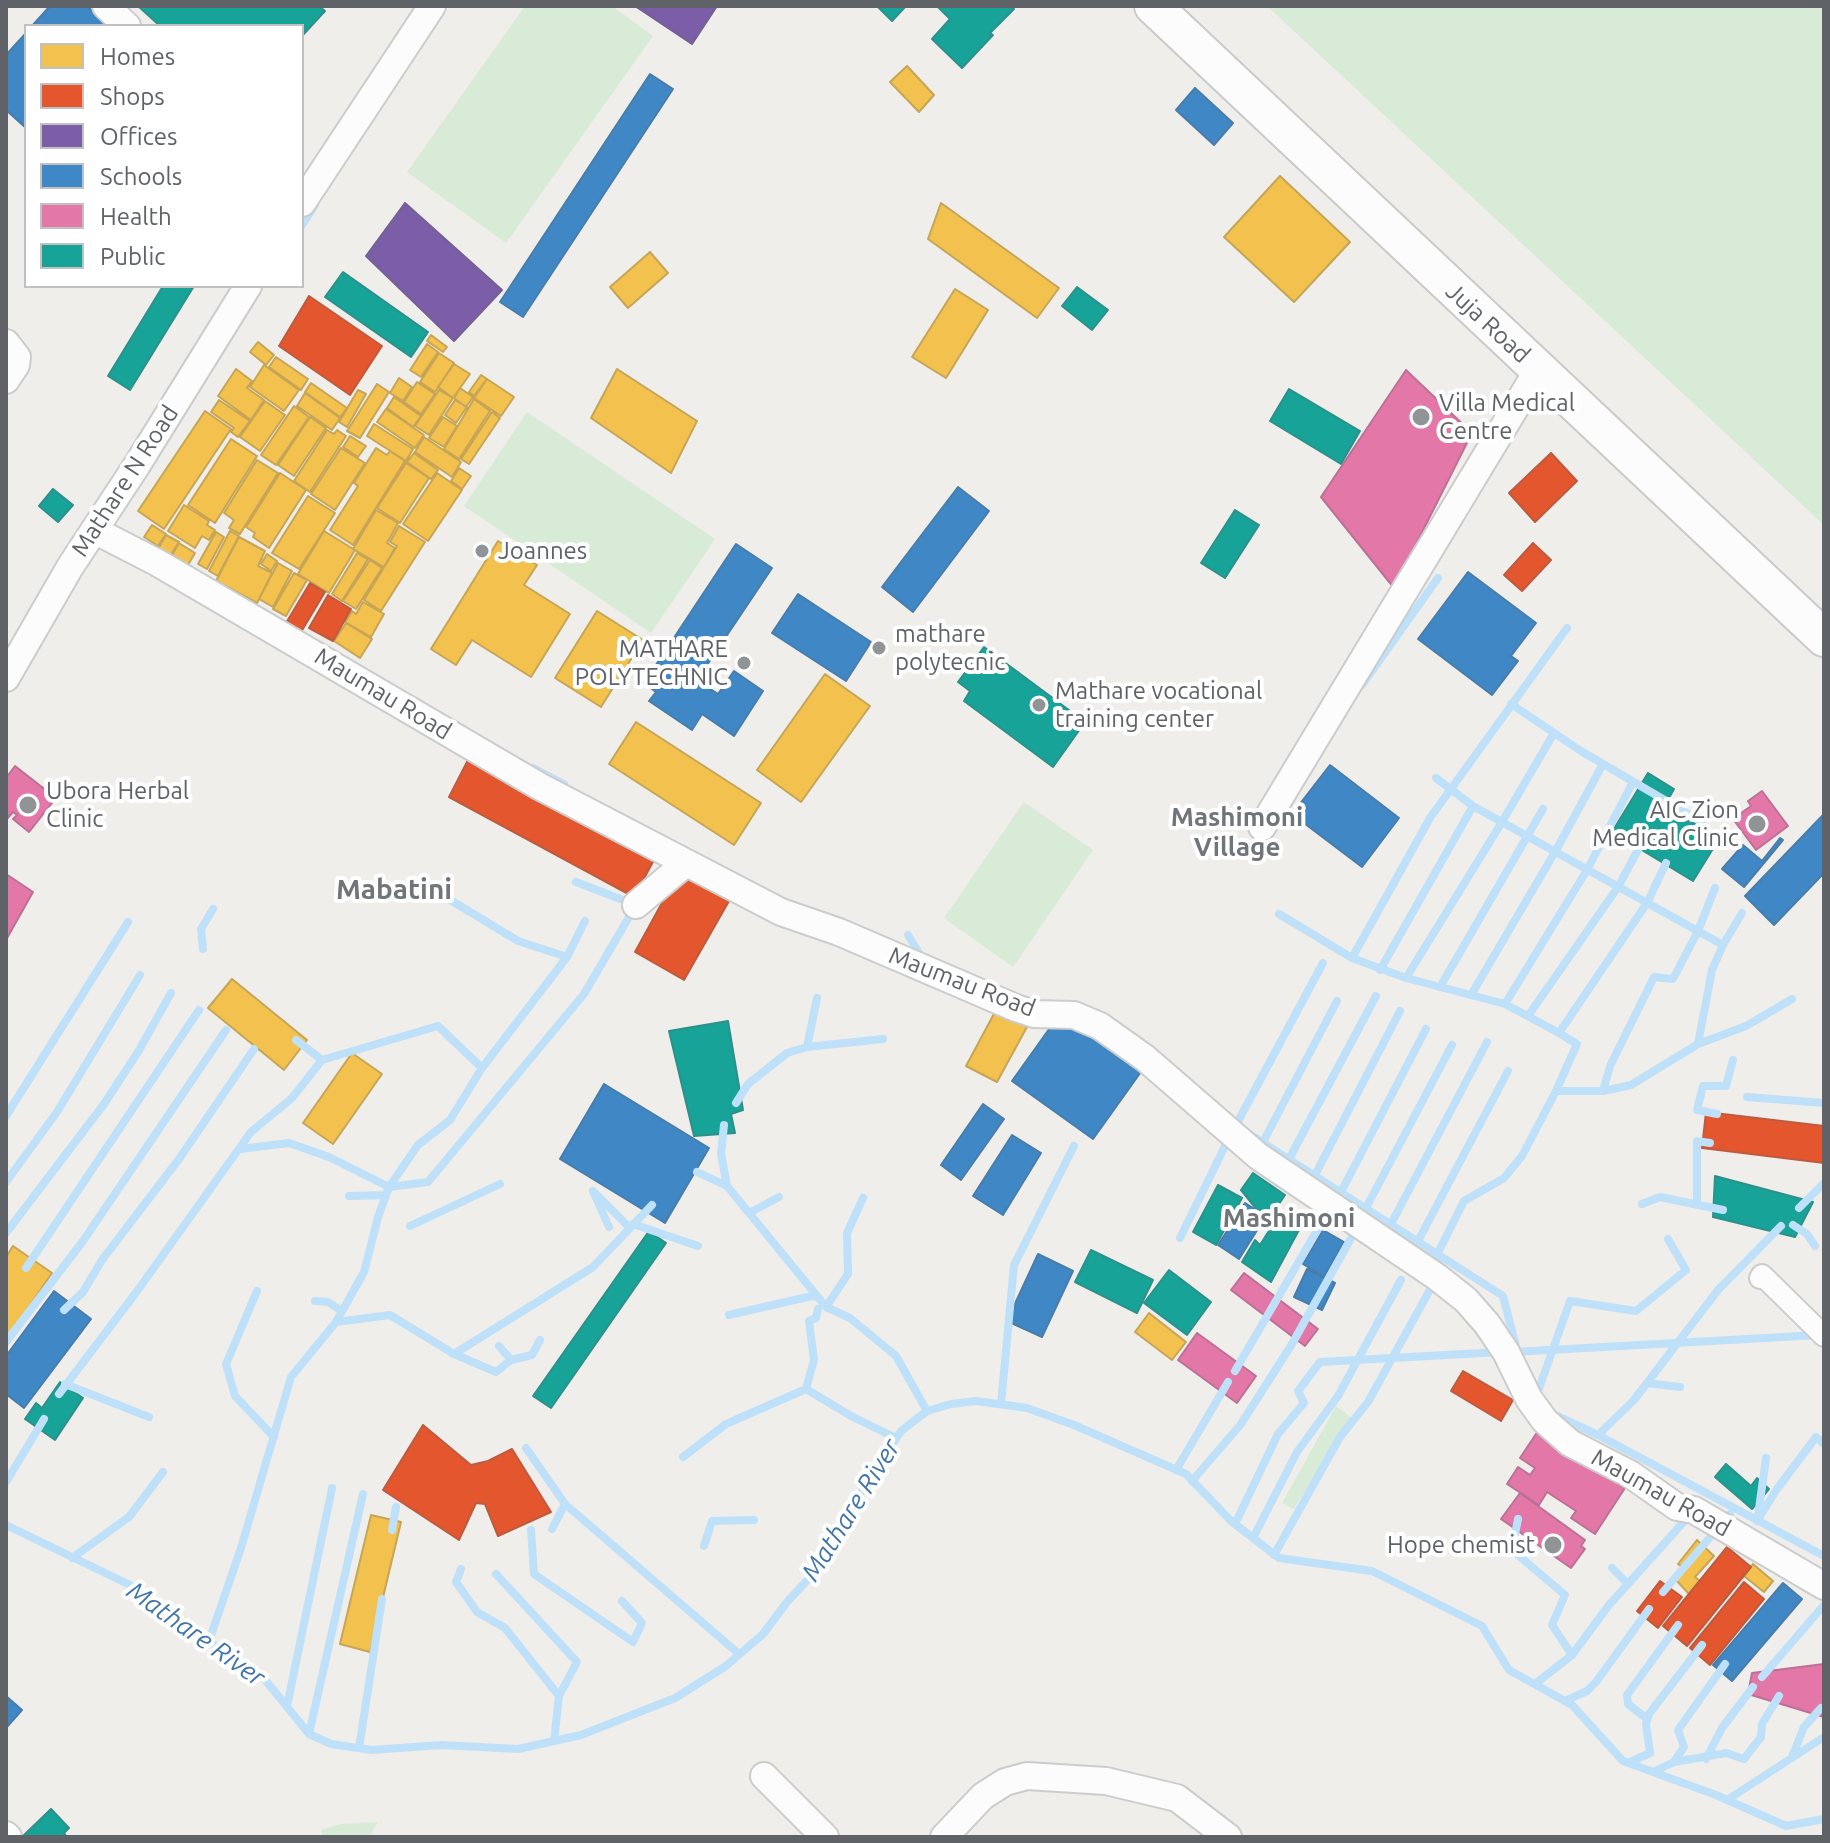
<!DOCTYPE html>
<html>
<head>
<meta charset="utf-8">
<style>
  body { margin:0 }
  #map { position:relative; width:1830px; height:1843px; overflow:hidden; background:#efeeea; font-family:Ubuntu,sans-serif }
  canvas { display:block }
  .frame { position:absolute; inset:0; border:8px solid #5f6368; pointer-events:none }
  .legend { position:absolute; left:24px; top:24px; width:280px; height:264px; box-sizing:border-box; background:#fff; border:2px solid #bfc1c3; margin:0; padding:10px 14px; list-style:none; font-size:24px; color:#5f6368 }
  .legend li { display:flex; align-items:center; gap:16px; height:40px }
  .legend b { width:40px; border:2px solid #bfc1c3 }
</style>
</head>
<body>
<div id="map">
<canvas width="1830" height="1843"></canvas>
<div class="frame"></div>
<ul class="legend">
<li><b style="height:22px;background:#f2c14e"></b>Homes</li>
<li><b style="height:22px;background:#e4572e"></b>Shops</li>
<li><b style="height:22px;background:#7b5ea7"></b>Offices</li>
<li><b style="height:22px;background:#3f88c5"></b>Schools</li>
<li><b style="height:22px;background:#e377a8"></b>Health</li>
<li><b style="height:22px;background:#17a398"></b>Public</li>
</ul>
</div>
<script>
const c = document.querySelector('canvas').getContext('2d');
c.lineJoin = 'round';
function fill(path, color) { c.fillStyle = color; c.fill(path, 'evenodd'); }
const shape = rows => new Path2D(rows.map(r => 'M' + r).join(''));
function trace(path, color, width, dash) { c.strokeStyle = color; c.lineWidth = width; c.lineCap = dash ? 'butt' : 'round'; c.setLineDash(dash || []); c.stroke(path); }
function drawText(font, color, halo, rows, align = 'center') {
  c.font = font + ' Ubuntu,sans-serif'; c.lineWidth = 8; c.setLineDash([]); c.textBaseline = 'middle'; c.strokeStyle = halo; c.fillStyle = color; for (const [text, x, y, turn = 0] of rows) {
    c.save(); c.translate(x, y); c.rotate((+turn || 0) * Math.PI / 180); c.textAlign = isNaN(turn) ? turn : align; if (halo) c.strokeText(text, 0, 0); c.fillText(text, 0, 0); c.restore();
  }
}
fill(shape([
  [525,6,612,6,653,36,506,243,407,172],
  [1267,6,1824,6,1824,525],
  [527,412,715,539,651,633,464,506],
  [1024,802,1093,850,1013,967,944,918],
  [1336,1406,1353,1419,1293,1509,1282,1503],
  [378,1822,369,1837,323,1837,321,1830,341,1824]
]), '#d8ebd6');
const homes = shape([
  [907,66,934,95,919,112,890,82,907,66],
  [1280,176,1350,242,1294,302,1224,237,1280,176],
  [941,203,1059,288,1037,318,928,239,941,203],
  [650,252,668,273,628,308,610,287,650,252],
  [955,289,988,310,946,378,912,357,955,289],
  [431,335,447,347,443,352,427,341,431,335],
  [258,342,274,355,266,365,250,352,258,342],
  [427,344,438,352,421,377,410,370,427,344],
  [439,353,454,363,435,392,420,382,439,353],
  [276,357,308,379,301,390,269,367,276,357],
  [454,364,470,374,453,398,438,387,454,364],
  [264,365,299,390,284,411,250,387,264,365],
  [236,369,252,381,247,388,264,400,251,420,218,396,236,369],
  [617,369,697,421,671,473,591,418,617,369],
  [481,375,487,379,474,396,469,392,481,375],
  [399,378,412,387,403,401,390,393,399,378],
  [487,379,514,397,501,416,474,398,487,379],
  [417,382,435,394,421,414,404,402,417,382],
  [311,383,347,408,340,417,305,392,311,383],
  [377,384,389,392,360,438,347,431,377,384],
  [460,388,473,397,466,407,454,398,460,388],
  [358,390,366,394,347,427,339,422,358,390],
  [439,390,453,398,429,435,415,426,439,390],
  [305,393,340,418,332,430,297,406,305,393],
  [394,397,421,416,413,427,387,408,394,397],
  [474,399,490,411,459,459,444,449,474,399],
  [219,400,250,421,238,437,231,432,234,428,211,412,219,400],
  [455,400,467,407,456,423,445,415,455,400],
  [265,401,285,415,260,451,240,437,265,401],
  [294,406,309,417,276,465,261,455,294,406],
  [386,409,424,435,415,448,377,422,386,409],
  [205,411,231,429,164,529,138,511,205,411],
  [492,412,500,418,469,464,461,459,492,412],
  [310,417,326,428,294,476,278,465,310,417],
  [443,417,457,426,444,447,429,438,443,417],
  [374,424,413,449,406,461,367,436,374,424],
  [327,430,334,434,337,430,346,436,310,492,294,481,327,430],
  [350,436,366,446,358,457,343,447,350,436],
  [424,437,461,462,452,477,415,452,424,437],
  [231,439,257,456,215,523,188,505,231,439],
  [341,448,365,463,335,510,311,494,341,448],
  [376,448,387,455,390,451,405,461,353,545,330,530,358,486,354,483,376,448],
  [414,453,438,470,431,479,407,462,414,453],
  [257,460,278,473,240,534,229,528,234,520,224,513,257,460],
  [406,463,429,478,400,523,377,508,406,463],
  [459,468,471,476,462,489,451,481,459,468],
  [280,473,306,490,269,548,253,537,255,533,246,527,280,473],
  [437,473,462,490,428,541,403,524,437,473],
  [308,496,335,513,299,569,272,553,308,496],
  [184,505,209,521,207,525,215,530,209,540,202,536,195,548,168,531,184,505],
  [376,510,398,523,387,543,395,548,384,567,353,549,376,510],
  [152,525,166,534,158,546,144,537,152,525],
  [399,526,425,542,381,611,364,600,397,546,390,542,399,526],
  [230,531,239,536,218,576,209,571,230,531],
  [324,531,355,550,329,593,298,574,324,531],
  [216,532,224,537,207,569,198,564,216,532],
  [166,535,179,542,170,556,158,549,166,535],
  [239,537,265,551,258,566,272,573,257,603,216,581,239,537],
  [498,541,537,565,524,585,570,614,531,677,472,640,456,665,431,649,498,541],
  [179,543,195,553,188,565,172,555,179,543],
  [357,553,368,559,342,601,332,594,357,553],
  [267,554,277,561,271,571,261,564,267,554],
  [370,560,382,568,356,609,343,601,370,560],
  [278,563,292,571,273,607,259,599,278,563],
  [294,573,307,580,286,616,273,609,294,573],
  [363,602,384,614,371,637,345,622,352,611,356,614,363,602],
  [597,611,643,640,601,707,555,678,597,611],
  [346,623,372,639,360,658,334,641,346,623],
  [825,674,870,706,801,802,757,770,825,674],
  [636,722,761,803,734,845,609,764,636,722],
  [232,979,307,1040,284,1070,208,1008,232,979],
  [1003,997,1034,1014,997,1082,966,1066,1003,997],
  [352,1053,382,1074,333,1144,303,1123,352,1053],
  [13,1246,52,1273,6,1341,6,1257,13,1246],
  [1149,1313,1186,1342,1172,1360,1135,1332,1149,1313],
  [371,1515,401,1522,370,1652,340,1644,371,1515],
  [1697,1540,1714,1556,1695,1577,1700,1581,1689,1594,1676,1580,1686,1570,1678,1564,1697,1540],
  [1753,1564,1773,1581,1764,1592,1744,1576,1753,1564]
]);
fill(homes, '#f2c14e');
trace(homes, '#c6a556', 2);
const shops = shape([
  [309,296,382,346,350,395,279,346,309,296],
  [1551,453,1577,481,1535,522,1509,493,1551,453],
  [1533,543,1551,560,1522,591,1504,575,1533,543],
  [310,583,325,592,301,632,286,623,310,583],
  [328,595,351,609,333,641,309,628,328,595],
  [468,760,654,860,634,897,449,797,468,760],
  [679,872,729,901,684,980,635,952,679,872],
  [1706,1112,1824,1126,1824,1163,1702,1148,1706,1112],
  [1463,1371,1513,1400,1501,1421,1451,1391,1463,1371],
  [423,1425,471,1465,488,1461,512,1449,551,1512,498,1536,485,1504,476,1503,459,1540,383,1490,423,1425],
  [1727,1547,1751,1567,1687,1646,1663,1626,1727,1547],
  [1660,1581,1682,1597,1658,1628,1637,1611,1660,1581],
  [1744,1582,1764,1599,1710,1665,1690,1648,1744,1582]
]);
fill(shops, '#e4572e');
trace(shops, '#bc5b3f', 2);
const offices = shape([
  [635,6,717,6,692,44,635,6],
  [405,203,502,290,454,341,366,256,405,203]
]);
fill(offices, '#7b5ea7');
trace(offices, '#736094', 2);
const schools = shape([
  [50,6,87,6,109,26,32,26,50,6],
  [26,33,26,128,6,110,6,55,26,33],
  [650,74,673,89,523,317,500,302,650,74],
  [1195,88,1233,123,1214,145,1176,110,1195,88],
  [958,487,989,511,913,612,882,587,958,487],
  [736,544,772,568,697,680,718,694,734,671,763,691,734,736,702,714,692,730,649,701,656,692,644,683,736,544],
  [1468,572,1536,623,1511,656,1518,661,1492,695,1418,639,1468,572],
  [798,594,871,642,846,681,772,633,798,594],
  [1330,765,1399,818,1362,867,1292,814,1330,765],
  [1824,814,1824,873,1774,925,1745,896,1824,814],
  [1780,838,1783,840,1744,887,1722,869,1743,845,1762,861,1780,838],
  [1062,1011,1143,1069,1093,1139,1012,1081,1062,1011],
  [604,1084,709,1148,665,1223,560,1159,604,1084],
  [983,1104,1004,1119,961,1180,941,1165,983,1104],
  [1012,1135,1041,1153,1003,1215,973,1196,1012,1135],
  [1245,1203,1266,1216,1239,1259,1218,1245,1245,1203],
  [1323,1230,1344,1242,1324,1277,1303,1264,1323,1230],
  [1038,1254,1073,1271,1042,1337,1007,1321,1038,1254],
  [1307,1269,1335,1283,1322,1310,1294,1297,1307,1269],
  [54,1291,91,1319,24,1408,6,1394,6,1356,54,1291],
  [1783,1583,1802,1599,1732,1681,1713,1665,1783,1583],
  [6,1696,22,1710,6,1728,6,1696]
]);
fill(schools, '#3f88c5');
trace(schools, '#497da9', 2);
const health = shape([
  [1406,370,1472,433,1394,588,1321,497,1406,370],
  [15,766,56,798,29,832,13,819,17,815,13,812,6,820,6,778,15,766],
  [1762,791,1788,826,1756,850,1733,819,1751,806,1748,801,1762,791],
  [6,874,33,892,6,940,6,874],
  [1244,1273,1318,1329,1305,1346,1231,1290,1244,1273],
  [1197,1333,1256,1376,1237,1403,1178,1360,1197,1333],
  [1538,1431,1625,1488,1595,1534,1571,1518,1576,1511,1547,1492,1539,1505,1507,1484,1518,1467,1530,1475,1535,1468,1520,1458,1538,1431],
  [1520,1493,1585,1540,1581,1546,1585,1549,1571,1568,1501,1519,1520,1493],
  [1824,1664,1824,1717,1748,1694,1752,1673,1824,1664]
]);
fill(health, '#e377a8');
trace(health, '#bb7195', 2);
const public = shape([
  [138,6,319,6,325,11,302,36,302,26,160,26,138,6],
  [877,6,906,6,892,21,877,6],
  [937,6,1011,6,1014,9,990,33,993,35,962,68,932,39,950,19,937,6],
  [343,272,428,332,411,357,325,297,343,272],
  [163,286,194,286,130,390,108,376,163,286],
  [1077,287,1108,310,1092,330,1062,306,1077,287],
  [1289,389,1360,431,1341,464,1270,421,1289,389],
  [53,489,73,505,58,522,39,506,53,489],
  [1235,510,1259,525,1225,578,1201,563,1235,510],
  [984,647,1085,722,1053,767,964,701,970,691,958,682,984,647],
  [1648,773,1674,789,1665,805,1719,839,1693,881,1612,832,1648,773],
  [728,1021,743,1110,731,1114,735,1133,694,1136,669,1031,728,1021],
  [1253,1173,1285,1195,1273,1213,1258,1211,1241,1190,1253,1173],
  [1715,1176,1813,1202,1795,1237,1713,1217,1715,1176],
  [1218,1185,1242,1198,1216,1245,1193,1232,1218,1185],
  [1279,1215,1300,1228,1271,1282,1242,1262,1255,1240,1260,1245,1279,1215],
  [649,1231,666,1243,551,1408,533,1396,649,1231],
  [1091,1250,1153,1280,1137,1313,1075,1282,1091,1250],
  [1169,1270,1211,1302,1187,1335,1144,1303,1169,1270],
  [60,1382,83,1398,55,1440,25,1419,36,1403,42,1408,60,1382],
  [1726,1464,1751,1486,1757,1478,1769,1489,1752,1509,1715,1477,1726,1464],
  [51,1809,69,1828,64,1833,67,1837,25,1837,23,1836,51,1809]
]);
fill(public, '#17a398');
trace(public, '#2d908a', 2);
trace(shape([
  [302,225,315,205],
  [1362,685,1438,578],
  [1511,704,1581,751,1702,822],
  [533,768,564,784],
  [1436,778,1473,806,1723,945],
  [442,895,518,941,567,957],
  [1279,914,1352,958,1406,978,1505,1004,1559,1033,1577,1044,1556,1091],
  [908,935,922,958],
  [203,949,201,929,213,909],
  [1352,958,1430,818,1567,628],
  [1380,970,1473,806],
  [1406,978,1502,822,1554,733],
  [1440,987,1543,809],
  [1471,995,1555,852,1603,764],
  [1505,1004,1587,870,1633,782],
  [1528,1016,1618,887,1639,848],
  [1559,1033,1647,903,1666,863],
  [296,1040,322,1060],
  [1698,1044,1712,970,1723,945,1742,913],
  [807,1047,883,1039],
  [1603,1091,1610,1066,1654,977,1673,979,1698,931,1715,888],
  [1747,1097,1824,1103],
  [736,1103,748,1084,787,1053,807,1047,817,998],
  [1717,1114,1697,1110,1703,1086,1726,1086,1733,1060],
  [6,1116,128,922],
  [724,1125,721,1154,727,1186,826,1307,850,1318,896,1356,927,1411],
  [1236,1125,1323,963],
  [1251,1135,1503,1296,1517,1350],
  [1263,1142,1337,1001],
  [240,1149,289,1143,329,1157,389,1187,428,1182,584,994,636,905,576,882],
  [1289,1159,1376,996],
  [697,1172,727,1186],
  [1315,1175,1400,1011],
  [6,1182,57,1112,140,975],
  [1341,1192,1426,1029],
  [349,1196,386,1195],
  [1697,1203,1697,1141,1710,1143],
  [1642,1204,1660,1197,1723,1210],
  [1366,1208,1452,1045],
  [1799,1208,1824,1183],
  [751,1212,779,1197],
  [633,1224,698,1246],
  [1391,1224,1487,1042],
  [1793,1225,1807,1234,1815,1246],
  [410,1226,500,1184],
  [609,1227,593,1191,630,1228],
  [6,1233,104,1104,138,1052,171,993],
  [1180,1238,1228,1140],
  [1418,1241,1508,1071],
  [26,1268,199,1010],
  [257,1291,226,1364,235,1396,274,1437],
  [315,1301,328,1302,342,1311],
  [826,1307,848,1274,847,1233,863,1198],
  [64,1310,83,1292,102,1260,179,1159,254,1049],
  [729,1315,812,1296,818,1297],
  [336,1322,364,1272,378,1217,389,1187,418,1145,450,1120,482,1068,567,957,585,921],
  [6,1342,83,1241,226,1030],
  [499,1346,511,1360],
  [1513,1352,1819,1335],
  [454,1354,496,1372,511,1360,532,1355,540,1340],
  [1235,1371,1329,1210],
  [1647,1383,1680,1387],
  [65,1384,149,1417],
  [806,1389,814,1360,809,1321,816,1318,818,1309],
  [59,1394,135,1294,251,1132,292,1098,322,1060,438,1026,482,1068],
  [1536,1397,1570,1301,1636,1311,1686,1270,1668,1239],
  [1001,1404,1014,1265,1074,1146],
  [1555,1415,1598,1435,1824,1556],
  [1598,1435,1634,1400,1718,1290,1781,1226],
  [526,1448,565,1504],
  [683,1457,726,1424,806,1389,851,1416,896,1438],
  [1176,1470,1228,1382],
  [1192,1481,1241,1424,1292,1344,1354,1233],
  [6,1482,44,1419],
  [1758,1516,1766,1458],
  [1518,1519,1512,1550,1565,1595,1552,1625,1572,1655],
  [1757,1521,1777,1489,1816,1437,1824,1444],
  [1235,1524,1278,1434,1304,1403,1298,1391,1320,1362,1500,1352],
  [6,1525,132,1586,193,1631,262,1676,309,1734,331,1744,372,1750,441,1745,518,1749,581,1735,675,1698,726,1666,763,1634,787,1602,827,1559,864,1487,901,1431,927,1411,951,1404,976,1401,1027,1408,1074,1425,1186,1474,1231,1521,1279,1558,1372,1571,1482,1626,1509,1670,1572,1705,1623,1761,1716,1795,1786,1826,1824,1819],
  [552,1529,565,1504,739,1654],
  [392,1530,396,1507],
  [531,1530,534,1574,633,1642,642,1623,622,1601],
  [1253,1538,1297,1452,1338,1396,1401,1280],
  [704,1546,712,1521,754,1520],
  [1274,1555,1340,1437,1368,1402,1437,1277,1438,1253,1464,1201,1504,1178,1522,1156,1556,1091,1603,1091,1631,1085,1698,1044,1746,1026,1792,999],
  [72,1558,129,1517,163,1472],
  [1612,1568,1628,1584],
  [461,1569,456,1582,477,1612,505,1628,559,1696,554,1741],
  [496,1574,577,1662,559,1696],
  [1663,1592,1730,1514],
  [209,1641,241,1548,291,1377,336,1322,390,1315,454,1354,593,1267,652,1205],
  [1762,1677,1824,1605],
  [1535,1684,1572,1655,1609,1605,1689,1516],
  [1565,1701,1587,1691,1596,1682,1649,1609],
  [287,1706,332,1488],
  [1647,1719,1628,1704,1627,1695,1678,1625],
  [309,1734,363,1494],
  [359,1748,382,1599],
  [1792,1757,1804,1727,1821,1708],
  [1706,1759,1722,1728,1753,1687],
  [1630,1762,1650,1753,1646,1724,1649,1714,1702,1645],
  [1674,1762,1684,1747,1678,1730,1725,1664],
  [1655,1771,1674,1762,1726,1753,1744,1759,1761,1737,1762,1724,1779,1696],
  [1727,1800,1824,1737]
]), '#bfe0f9', 8);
const pedestrian = shape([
  [1760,1278,1762,1275,1824,1336]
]);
const minor = shape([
  [106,6,127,26],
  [302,203,432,6],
  [6,343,17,357,16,365,6,380],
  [94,530,158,563,539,786,781,912,839,932,1016,1008,1034,1014,1074,1015,1100,1026,1145,1058,1258,1156,1437,1277,1466,1300,1487,1324,1506,1352,1529,1399,1545,1421,1570,1443,1630,1474,1677,1507,1694,1510,1824,1586],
  [6,678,70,567,137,465,248,286],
  [1262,827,1538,370],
  [636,905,686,863],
  [764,1776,825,1837],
  [6,1835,8,1837],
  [944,1837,983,1796,1005,1782,1027,1776,1106,1781,1177,1798,1228,1837]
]);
const secondary = shape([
  [1153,6,1824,638]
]);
trace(pedestrian, '#cbcccc', 24);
trace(minor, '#cbcccc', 30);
trace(secondary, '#cacacb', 40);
trace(pedestrian, '#fdfcfc', 20);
trace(minor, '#fdfcfc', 26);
trace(secondary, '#fdfcfc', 36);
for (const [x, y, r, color] of [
  [1421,417,10,"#919496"],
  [482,551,8,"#919496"],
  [879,648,8,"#919496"],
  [744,663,8,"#919496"],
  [1039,705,8,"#919496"],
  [28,805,10,"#919496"],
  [1757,824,10,"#919496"],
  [1553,1545,10,"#919496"]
]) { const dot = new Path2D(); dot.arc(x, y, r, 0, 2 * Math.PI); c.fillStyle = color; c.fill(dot); trace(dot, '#fff', 3); }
drawText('24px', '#5f6368', '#fff', [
  ["Juja Road",1488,323,43],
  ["Mathare N Road",125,481,-57],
  ["Maumau Road",383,694,31],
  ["Maumau Road",962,982,21],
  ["Maumau Road",1661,1493,29]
]);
drawText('24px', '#5f6368', '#fff', [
  ["Villa Medical",1439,403],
  ["Centre",1439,431],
  ["Joannes",498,551],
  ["mathare",895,634],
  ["polytecnic",895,662],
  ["MATHARE",728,649,"right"],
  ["POLYTECHNIC",728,677,"right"],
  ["Mathare vocational",1055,691],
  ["training center",1055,719],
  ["Ubora Herbal",46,791],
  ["Clinic",46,819],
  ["AIC Zion",1739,810,"right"],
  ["Medical Clinic",1739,838,"right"],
  ["Hope chemist",1535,1545,"right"]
], 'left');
drawText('bold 26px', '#70757a', '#fff', [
  ["Mashimoni",1237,817],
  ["Village",1237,847],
  ["Mashimoni",1289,1218]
]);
drawText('italic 26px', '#4174aa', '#fff', [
  ["Mathare River",851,1510,-58],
  ["Mathare River",196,1634,35]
]);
drawText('bold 28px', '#70757a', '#fff', [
  ["Mabatini",394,890]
]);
</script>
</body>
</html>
